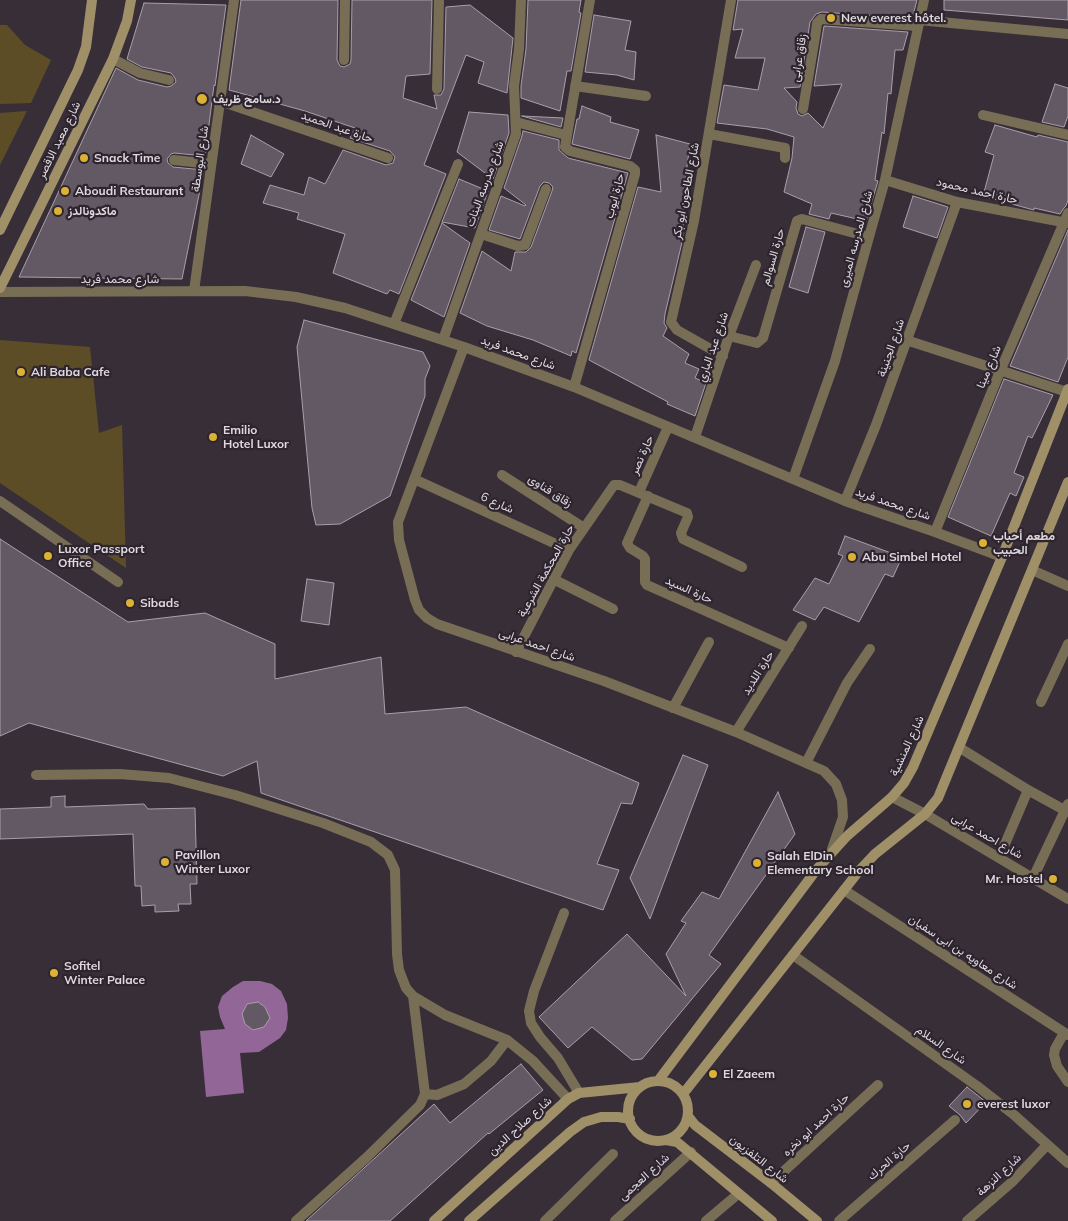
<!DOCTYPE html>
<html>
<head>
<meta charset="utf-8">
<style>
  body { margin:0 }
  canvas { display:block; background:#372e38 }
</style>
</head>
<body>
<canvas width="1068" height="1221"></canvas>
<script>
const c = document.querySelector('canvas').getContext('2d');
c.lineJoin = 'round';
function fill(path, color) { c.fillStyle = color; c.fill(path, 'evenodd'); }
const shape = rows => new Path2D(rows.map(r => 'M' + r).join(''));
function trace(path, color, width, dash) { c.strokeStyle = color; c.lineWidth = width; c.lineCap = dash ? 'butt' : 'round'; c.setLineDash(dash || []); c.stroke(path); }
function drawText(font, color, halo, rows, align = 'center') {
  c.font = font + ' Mulish,Vazirmatn,sans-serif'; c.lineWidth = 4.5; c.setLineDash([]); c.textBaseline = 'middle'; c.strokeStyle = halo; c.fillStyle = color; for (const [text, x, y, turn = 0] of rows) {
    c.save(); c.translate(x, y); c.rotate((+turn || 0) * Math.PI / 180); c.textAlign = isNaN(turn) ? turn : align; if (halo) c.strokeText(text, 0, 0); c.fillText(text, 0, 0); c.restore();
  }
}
fill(shape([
  [0,25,7,25,25,45,51,60,31,103,0,104],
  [27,111,0,165,0,113],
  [0,340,90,347,99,433,122,425,126,568,0,483]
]), '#5c4d27');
fill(shape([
  [243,981,260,981,272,984,281,991,287,1004,288,1018,286,1030,280,1038,259,1052,240,1053,244,1093,206,1097,200,1031,225,1029,220,1017,218,1007,222,996,233,987]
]), '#926697');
const building = shape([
  [241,0,338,0,337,60,340,66,344,67,350,64,351,60,352,0,432,0,430,74,406,76,403,98,437,109,434,95,441,95,444,89,446,7,470,5,513,38,507,93,478,83,484,62,466,55,424,165,446,174,399,294,390,290,387,294,333,273,345,234,297,219,299,213,263,203,270,185,304,195,309,177,325,184,343,150,386,165,393,163,395,157,390,151,350,138,355,128,305,111,229,90,241,0],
  [528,0,581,0,579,12,581,13,571,71,567,71,560,111,521,98,521,86,526,49,528,0],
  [738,0,917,0,912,19,822,12,816,14,810,22,800,87,784,88,797,102,796,108,798,114,802,116,808,113,823,128,842,84,814,86,824,26,908,32,903,50,895,50,891,94,888,93,884,134,882,132,875,180,878,181,866,221,831,213,829,219,809,214,812,204,784,192,792,158,794,137,767,129,717,123,724,85,758,90,765,58,735,58,743,29,733,30,738,0],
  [944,0,1068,0,1068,20,944,10,944,0],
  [144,3,226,5,215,86,214,85,205,156,174,153,171,154,167,159,168,163,173,167,204,170,182,279,19,277,116,68,138,80,167,87,171,86,176,82,175,78,171,73,142,67,127,59,144,3],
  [594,15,631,21,625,50,636,52,634,80,617,75,585,72,594,15],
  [1055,84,1068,88,1068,116,1064,127,1042,122,1055,84],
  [582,106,611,117,610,122,639,130,630,159,572,144,577,119,579,119,582,106],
  [469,112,508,115,509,133,493,179,457,152,469,112],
  [522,116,563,118,561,127,522,116],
  [995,125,1037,137,1038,135,1068,142,1068,200,1066,206,1064,208,1060,214,1034,208,1034,210,1030,209,983,196,994,155,985,152,995,125],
  [523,131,559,140,559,150,568,158,628,173,576,353,572,351,571,356,533,340,487,326,460,313,482,251,511,271,515,252,526,252,531,247,552,191,553,187,549,183,544,182,540,186,520,239,489,230,501,196,525,206,526,205,504,188,522,136,523,131],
  [251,135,284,154,271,177,241,164,251,135],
  [656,135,690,144,684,189,683,238,665,314,664,323,667,328,663,336,689,354,685,363,699,369,695,378,706,383,695,416,667,404,668,402,589,360,638,187,661,192,656,135],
  [459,179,488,191,475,228,442,222,459,179],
  [913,196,948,207,937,238,903,227,913,196],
  [442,223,470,243,444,317,411,300,442,223],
  [806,227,825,232,808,293,789,287,806,227],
  [1068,230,1068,357,1058,382,1010,366,1068,230],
  [304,320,423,352,430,366,425,379,425,396,390,496,340,524,316,525,312,508,297,347,304,320],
  [1004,379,1053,395,1032,438,1028,436,1014,473,1024,477,1016,496,1010,493,991,536,948,517,1004,379],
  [845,536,902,557,893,577,885,574,859,622,824,607,815,620,793,610,815,578,829,584,843,556,838,554,845,536],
  [0,539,128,622,205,613,275,644,275,679,381,657,385,714,466,707,639,783,632,804,621,803,597,864,619,870,603,910,261,793,257,761,223,776,29,723,0,736,0,539],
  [307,579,334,583,329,625,301,621,307,579],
  [683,755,708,765,650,919,630,878,683,755],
  [778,792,795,834,709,955,721,964,642,1059,632,1060,592,1027,568,1048,539,1017,627,934,686,996,666,954,686,923,681,921,702,892,719,899,778,792],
  [65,796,65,807,144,804,148,809,195,808,197,884,190,884,191,904,178,904,179,911,155,912,155,905,142,906,141,886,135,886,133,834,0,839,0,809,51,807,51,797,65,796],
  [258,1002,265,1007,270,1018,264,1027,253,1030,245,1024,242,1014,247,1004,258,1002],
  [521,1064,543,1090,489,1134,488,1133,390,1221,306,1221,434,1104,450,1123,521,1064],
  [967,1087,986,1102,966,1123,960,1115,949,1106,967,1087]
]);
fill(building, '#635964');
trace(building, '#a99eaa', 1);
trace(shape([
  [0,501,118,582],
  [36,775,120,774,169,778,235,795,323,823,371,842,388,855,395,870,397,954,399,970,406,988,413,996,445,1015,507,1040,533,1061,568,1099],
  [564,913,534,991,529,1011,531,1023,540,1037,558,1058,579,1093],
  [425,1094,437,1095,464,1084,491,1061,507,1040],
  [296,1221,366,1158,420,1105,425,1094,413,996]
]), '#786e55', 10);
trace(shape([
  [919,20,1068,34],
  [113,59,140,73,169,80],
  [344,60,345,0],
  [575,86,646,96],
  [437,89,439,0],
  [220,101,388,158],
  [803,109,816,31,817,23,821,19,917,26],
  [983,115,1068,135],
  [516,122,566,135],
  [709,134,785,148,785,158],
  [174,160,211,164],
  [885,180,957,202,1068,223],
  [481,234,518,246,525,245,546,189],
  [194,291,234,0],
  [0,292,245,291,296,297,345,308,464,347,574,387,845,501,935,532,1002,557],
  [394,324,458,164],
  [729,336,757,343,763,338,797,221,802,219,869,237],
  [443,340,516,134,514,86,519,49,521,0],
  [906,340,1067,392],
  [464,347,398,522,399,540,415,600,419,610,427,618,437,624,604,681,736,732,824,771,836,784,842,800,843,817,831,852],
  [723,356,677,330,671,322,694,221,731,0],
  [574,387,635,174,635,170,630,166,570,151,565,147,590,0],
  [695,437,729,336,756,265],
  [502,475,584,528],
  [414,479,569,550],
  [793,479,835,361,869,237,885,180,924,0],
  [639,492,668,427],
  [648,496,627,543,630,548,643,556,645,559,645,582,647,585,789,648],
  [845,501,876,425,957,202],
  [935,532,1001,369,1068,213],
  [1032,570,1068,586],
  [553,579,613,609],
  [516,652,569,550,614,485,620,485,687,513,688,517,681,533,683,539,742,567],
  [1041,702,1068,644],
  [673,708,709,642],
  [736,732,802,626],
  [960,748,1028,790,1068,812],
  [806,763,847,683,870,649],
  [892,797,925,814,1068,899],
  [999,858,1028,790],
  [1033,878,1068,804],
  [844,890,1068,1035],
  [793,955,977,1086,1013,1114,1068,1163],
  [1064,1033,1055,1049,1054,1055,1057,1066,1068,1082],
  [771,1183,878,1085],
  [545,1221,613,1154],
  [615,1221,691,1152],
  [706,1221,738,1194],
  [839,1221,955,1120],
  [967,1221,1012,1182,1047,1145]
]), '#786e55', 10);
trace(shape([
  [0,230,78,70,86,47,92,0],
  [0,288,113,59,127,21,131,0],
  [658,1081,817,869,847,836,892,797,904,783,913,767,1002,557,1068,389],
  '628 1111a30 30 0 1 1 60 0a30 30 0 1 1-60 0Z',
  [683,1094,859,871,875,854,925,814,938,798,1068,482],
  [688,1116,695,1125,771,1183,817,1221],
  [666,1140,677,1142,772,1221],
  [434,1221,568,1099,579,1093,640,1087],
  [469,1221,570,1132,584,1122,601,1117,618,1117,630,1119]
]), '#a09067', 10);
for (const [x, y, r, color] of [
  [831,18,5,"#dbb233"],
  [202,99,6,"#dbb233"],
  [84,158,5,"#dbb233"],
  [65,191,5,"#dbb233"],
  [58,211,5,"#dbb233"],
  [21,372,5,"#dbb233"],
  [213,437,5,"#dbb233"],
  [983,543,5,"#dbb233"],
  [48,556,5,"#dbb233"],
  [852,557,5,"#dbb233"],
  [130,603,5,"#dbb233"],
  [165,862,5,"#dbb233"],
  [757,863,5,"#dbb233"],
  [1053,879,5,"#dbb233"],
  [54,973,5,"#dbb233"],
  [713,1074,5,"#dbb233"],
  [967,1104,5,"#dbb233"]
]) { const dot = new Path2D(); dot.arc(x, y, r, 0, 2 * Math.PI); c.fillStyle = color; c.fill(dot); trace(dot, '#2d242e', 2); }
drawText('bold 12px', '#ded8df', '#2d242e', [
  ["New everest hôtel.",841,18],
  ["د.سامح ظريف",213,99],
  ["Snack Time",94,158],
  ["Aboudi Restaurant",75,191],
  ["ماكدونالدز",68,211],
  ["Ali Baba Cafe",31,372],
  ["Emilio",223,430],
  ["Hotel Luxor",223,444],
  ["مطعم أحباب",993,536],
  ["الحبيب",993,550],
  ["Luxor Passport",58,549],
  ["Office",58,563],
  ["Abu Simbel Hotel",862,557],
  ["Sibads",140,603],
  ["Pavillon",175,855],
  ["Winter Luxor",175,869],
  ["Salah ElDin",767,856],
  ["Elementary School",767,870],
  ["Mr. Hostel",1043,879,"right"],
  ["Sofitel",64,966],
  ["Winter Palace",64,980],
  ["El Zaeem",723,1074],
  ["everest luxor",977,1104]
], 'left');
drawText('12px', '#ded8df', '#2d242e', [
  ["زقاق عرابى",799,58,-81],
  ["حارة عبد الحميد",337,127,19],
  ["شارع معبد الاقصر",59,140,-64],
  ["شارع البوسطة",200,159,-82],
  ["شارع مدرسه البنات",485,184,-70],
  ["شارع الطاحون ابو بكر",686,191,-79],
  ["حارة احمد محمود",977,191,13],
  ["حارة ايوب",615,196,-75],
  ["شارع المدرسه الميرى",856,239,-75],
  ["حارة السوالم",773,257,-74],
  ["شارع محمد فريد",120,279],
  ["شارع عبد الباري",713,347,-71],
  ["شارع الجنينة",891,348,-71],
  ["شارع محمد فريد",518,353,20],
  ["شارع مينا",989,367,-67],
  ["حارة نصر",642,455,-66],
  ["زقاق قناوى",550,491,33],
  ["شارع 6",497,503,24],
  ["شارع محمد فريد",893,504,19],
  ["حارة المحكمة الشرعية",546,571,-61],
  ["حارة السيد",689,590,24],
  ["شارع احمد عرابى",537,645,19],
  ["حارة اللديد",758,673,-58],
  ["شارع المنشية",907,746,-65],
  ["شارع احمد عرابى",987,836,30],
  ["شارع معاويه بن ابى سفيان",963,952,33],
  ["شارع السلام",941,1045,35],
  ["حارة احمد ابو نخره",816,1125,-43],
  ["شارع صلاح الدين",520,1126,-42],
  ["شارع التلفزيون",759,1159,38],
  ["حارة الحرك",889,1161,-41],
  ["شارع النزهة",999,1175,-43],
  ["شارع العجمى",644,1177,-42]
]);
</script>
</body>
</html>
